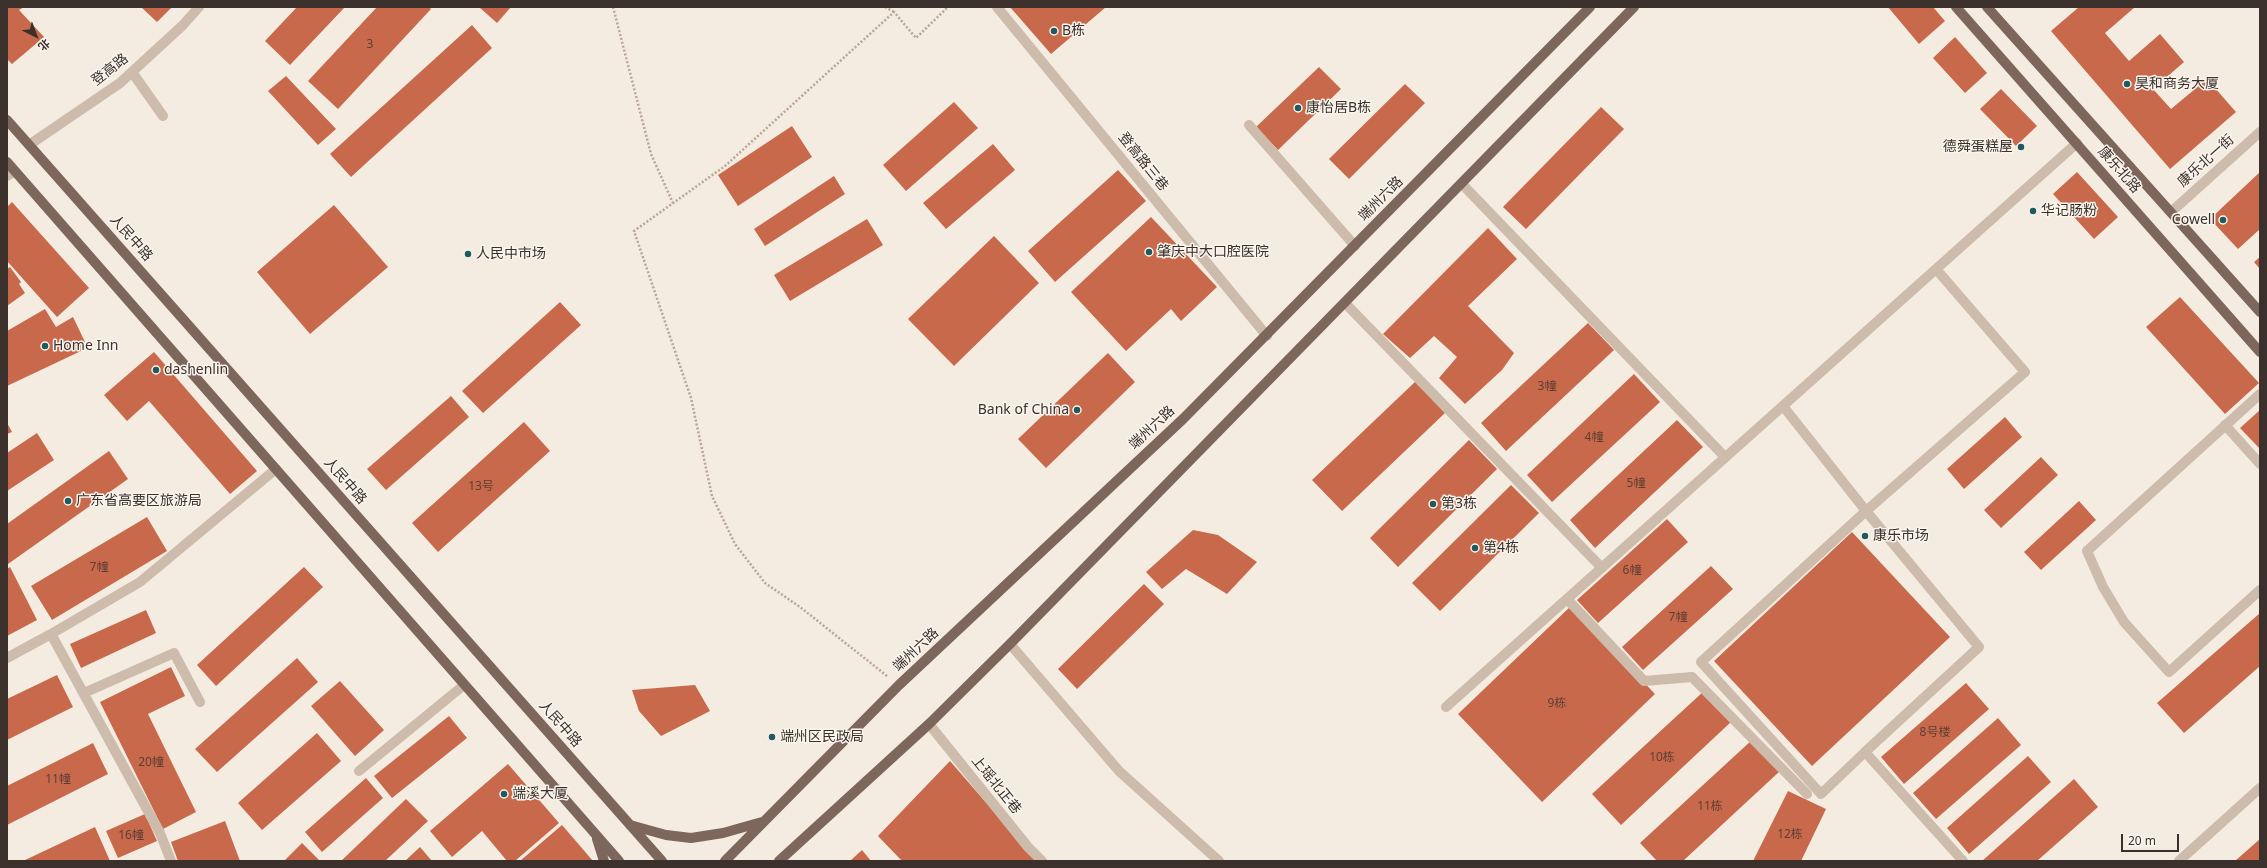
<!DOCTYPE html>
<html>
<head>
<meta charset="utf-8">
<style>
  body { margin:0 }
  #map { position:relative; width:2267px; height:868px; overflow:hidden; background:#f4ebe1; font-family:"Noto Sans","Noto Sans SC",sans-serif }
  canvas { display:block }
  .frame { position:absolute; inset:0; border:8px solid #3b302b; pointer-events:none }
  .north { position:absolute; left:16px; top:16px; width:40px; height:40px; -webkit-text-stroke:3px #fbf5ee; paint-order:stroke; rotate:138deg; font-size:11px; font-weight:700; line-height:16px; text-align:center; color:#3b302b }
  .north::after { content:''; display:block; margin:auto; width:14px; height:18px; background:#3b302b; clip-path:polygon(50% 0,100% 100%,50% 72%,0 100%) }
  .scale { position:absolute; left:2121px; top:834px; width:58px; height:18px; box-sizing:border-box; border:2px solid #3b302b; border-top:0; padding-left:5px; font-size:12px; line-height:14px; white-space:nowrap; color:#3b302b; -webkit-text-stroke:3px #fbf5ee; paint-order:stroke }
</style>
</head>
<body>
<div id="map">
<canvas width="2267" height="868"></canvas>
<div class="frame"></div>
<div class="north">北</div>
<div class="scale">20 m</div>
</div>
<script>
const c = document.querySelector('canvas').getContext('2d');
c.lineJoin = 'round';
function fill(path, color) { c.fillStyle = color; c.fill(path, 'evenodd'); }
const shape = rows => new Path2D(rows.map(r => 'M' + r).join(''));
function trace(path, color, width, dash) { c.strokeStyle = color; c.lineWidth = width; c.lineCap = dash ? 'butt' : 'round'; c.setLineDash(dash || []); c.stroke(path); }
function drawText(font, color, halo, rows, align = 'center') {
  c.font = font + ' "Noto Sans","Noto Sans SC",sans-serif'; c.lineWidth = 3; c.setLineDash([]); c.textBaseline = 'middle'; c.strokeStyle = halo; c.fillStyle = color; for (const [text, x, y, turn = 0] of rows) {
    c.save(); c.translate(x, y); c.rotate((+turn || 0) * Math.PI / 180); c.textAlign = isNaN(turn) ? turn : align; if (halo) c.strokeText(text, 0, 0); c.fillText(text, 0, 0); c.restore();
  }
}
fill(shape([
  [7,7,24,7,19,10,44,37,12,64,7,59],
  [141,7,172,7,157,22],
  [297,7,345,7,290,65,265,41],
  [377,7,429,7,431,9,338,109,308,81],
  [479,7,511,7,497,23],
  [1010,7,1106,7,1051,54],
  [1888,7,1933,7,1945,21,1919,44],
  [2079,7,2135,7,2105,33,2129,61,2160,34,2184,62,2153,89,2171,109,2207,79,2236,112,2170,169,2051,31],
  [472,25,492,48,351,177,330,154],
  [1955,37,1987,73,1965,93,1933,58],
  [1319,67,1341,89,1278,150,1256,127],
  [286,76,336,129,318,145,268,91],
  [1405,84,1425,103,1349,179,1329,159],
  [2001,89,2037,126,2016,146,1980,109],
  [954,102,978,128,906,191,883,165],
  [1601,107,1624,129,1526,229,1503,207],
  [792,126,812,157,738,206,718,175],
  [993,144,1015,170,946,229,923,203],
  [1118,170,1146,201,1055,282,1028,251],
  [2077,172,2118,217,2094,239,2053,194],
  [2260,172,2260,229,2238,249,2210,219],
  [834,176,845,194,765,246,754,229],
  [12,202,89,288,57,317,7,261,7,207],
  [334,205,388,267,310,334,257,272],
  [1151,217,1217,287,1181,321,1171,309,1126,351,1071,292],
  [867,219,883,245,790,301,774,275],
  [1488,228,1517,259,1468,306,1514,353,1502,370,1465,404,1439,378,1457,357,1434,336,1410,358,1383,334],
  [994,236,1039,283,954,366,908,319],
  [2260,257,2260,269,2254,262],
  [10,267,21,282,19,284,25,293,7,306,7,269],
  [2180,297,2259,383,2225,414,2146,327],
  [560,302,581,325,483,413,462,391],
  [45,309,56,327,73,317,85,342,81,351,7,386,7,331],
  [1588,323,1614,350,1506,451,1481,423],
  [154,352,257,471,230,494,149,401,127,421,104,395],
  [1108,353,1135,382,1046,468,1018,439],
  [1634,374,1660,402,1552,502,1527,475],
  [1416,381,1445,413,1342,511,1312,480],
  [451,396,469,417,386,490,367,469],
  [2260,410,2260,449,2240,428],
  [2005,417,2022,437,1964,489,1947,469],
  [1677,420,1703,447,1595,548,1570,520],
  [524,422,550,451,438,552,412,523],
  [7,423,12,432,7,434],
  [37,433,54,460,7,491,7,453],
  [1469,440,1497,469,1398,567,1370,538],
  [109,451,128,479,8,564,7,524],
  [2041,457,2058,475,2001,528,1984,510],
  [1511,485,1539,513,1440,611,1412,583],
  [2079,501,2096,520,2041,570,2024,552],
  [147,517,167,551,52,620,31,586],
  [1667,519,1688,542,1598,623,1577,600],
  [1193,530,1218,535,1257,562,1227,594,1186,569,1162,589,1146,572],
  [1852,532,1950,637,1812,766,1714,661],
  [1711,566,1733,589,1643,670,1622,647],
  [10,567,37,620,7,636,7,569],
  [304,567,323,587,216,686,197,665],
  [1144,584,1164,604,1077,689,1058,669],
  [1571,606,1655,694,1542,802,1458,714],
  [146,610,156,633,81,668,70,644],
  [2260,613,2260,666,2184,733,2157,703],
  [297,658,318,682,217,772,195,749],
  [171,667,185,696,148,714,196,812,163,829,100,702],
  [57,675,73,707,7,740,7,699],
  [340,681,384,730,355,756,311,706],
  [1966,683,1989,709,1904,784,1881,757],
  [695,685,710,711,661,736,639,711,632,690],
  [1704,691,1732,721,1621,825,1592,794],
  [449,716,467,738,392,798,374,776],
  [1998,718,2021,745,1936,819,1913,793],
  [317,733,341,761,262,830,238,803],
  [1752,740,1780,771,1683,861,1657,861,1640,843],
  [93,743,108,774,7,825,7,786],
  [2028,756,2051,782,1969,854,1947,828],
  [950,761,1028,851,1038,861,902,861,878,836],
  [508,764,559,823,515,861,507,861,482,831,452,857,430,831],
  [366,778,383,798,322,852,305,832],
  [2074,779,2098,807,2037,861,1982,861],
  [1788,791,1826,809,1801,861,1753,861],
  [406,799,428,821,385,861,341,861],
  [145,814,157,841,118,858,106,831],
  [225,821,240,861,178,861,171,842],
  [562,825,593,861,520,861],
  [95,827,110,861,23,861],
  [2260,839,2260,861,2235,861],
  [302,843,320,861,284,861],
  [420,847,432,861,405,861],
  [862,850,871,861,850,861]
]), '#c8694b');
trace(shape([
  [613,7,651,154,673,203],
  [885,7,894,12],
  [887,676,800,607,765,583,735,544,712,496,691,398,634,231,725,166,894,12,916,38,948,7]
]), '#b9a596', 2.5, [2, 2]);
trace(shape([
  [997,7,1267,336],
  [132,72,163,116],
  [1249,125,1355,246],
  [29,145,120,83,183,25,199,7],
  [7,176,15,171],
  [1462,184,1725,457],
  [2171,212,2260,132],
  [1345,303,1602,568],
  [2260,394,2087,551,2103,587,2124,622,2169,672,2260,590],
  [1783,406,1866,511,1979,647,1865,752,1963,861],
  [2225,425,2260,464],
  [1567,599,1644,681,1692,677,1807,794],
  [51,634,160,833,171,861],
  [1010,644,1119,771,1219,861],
  [7,658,51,634,140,582,276,469],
  [84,693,174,653,200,702],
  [1446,707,2077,143],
  [929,724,1028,847,1042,861],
  [1865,752,1821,794,1701,662,1866,511,2025,372,1936,269],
  [359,771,464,685],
  [2179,861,2260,788]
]), '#cdbbac', 10);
trace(shape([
  [1956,7,2260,352],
  [1987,7,2260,312],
  [7,120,662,861],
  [7,162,619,861],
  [630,825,666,835,691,838,723,833,762,822],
  [597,839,604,861],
  [725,861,899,685,1183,419,1590,7],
  [779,861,929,724,1010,644,1634,7]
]), '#7d675c', 10);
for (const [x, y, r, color] of [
  [1054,31,4,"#1f5a5e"],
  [2127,84,4,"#1f5a5e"],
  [1298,108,4,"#1f5a5e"],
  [2021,147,4,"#1f5a5e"],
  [2033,211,4,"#1f5a5e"],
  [2223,220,4,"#1f5a5e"],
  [1149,252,4,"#1f5a5e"],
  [468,254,4,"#1f5a5e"],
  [45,346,4,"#1f5a5e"],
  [156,370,4,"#1f5a5e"],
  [1077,410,4,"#1f5a5e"],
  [68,501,4,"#1f5a5e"],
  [1433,504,4,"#1f5a5e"],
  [1865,536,4,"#1f5a5e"],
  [1475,548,4,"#1f5a5e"],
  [772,737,4,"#1f5a5e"],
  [504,794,4,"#1f5a5e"]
]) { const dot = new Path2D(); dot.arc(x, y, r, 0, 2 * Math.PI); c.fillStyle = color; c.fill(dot); trace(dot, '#fbf5ee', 1.5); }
drawText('12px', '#5e3e33', null, [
  ["3",370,45],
  ["3幢",1547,387],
  ["4幢",1594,438],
  ["5幢",1636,484],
  ["13号",481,487],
  ["7幢",99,568],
  ["6幢",1632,571],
  ["7幢",1678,618],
  ["9栋",1557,704],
  ["8号楼",1935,733],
  ["10栋",1662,758],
  ["20幢",151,763],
  ["11幢",58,780],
  ["11栋",1710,807],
  ["12栋",1790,835],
  ["16幢",131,836]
]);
drawText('14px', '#3b302b', '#fbf5ee', [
  ["B栋",1062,31],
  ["昊和商务大厦",2135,84],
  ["康怡居B栋",1306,108],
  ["德舜蛋糕屋",2013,147,"right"],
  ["华记肠粉",2041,211],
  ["Cowell",2215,220,"right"],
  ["肇庆中大口腔医院",1157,252],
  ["人民中市场",476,254],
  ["Home Inn",53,346],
  ["dashenlin",164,370],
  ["Bank of China",1069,410,"right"],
  ["广东省高要区旅游局",76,501],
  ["第3栋",1441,504],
  ["康乐市场",1873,536],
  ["第4栋",1483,548],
  ["端州区民政局",780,737],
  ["端溪大厦",512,794]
], 'left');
drawText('14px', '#3b302b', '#fbf5ee', [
  ["登高路",110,70,-38],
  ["康乐北一街",2206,161,-42],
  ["登高路三巷",1143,162,51],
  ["康乐北路",2119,170,49],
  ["端州六路",1381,199,-45],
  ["人民中路",131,238,49],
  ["端州六路",1152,428,-43],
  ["人民中路",345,481,49],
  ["端州六路",916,650,-43],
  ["人民中路",560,724,49],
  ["上瑶北正巷",996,785,51]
]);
</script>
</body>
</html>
